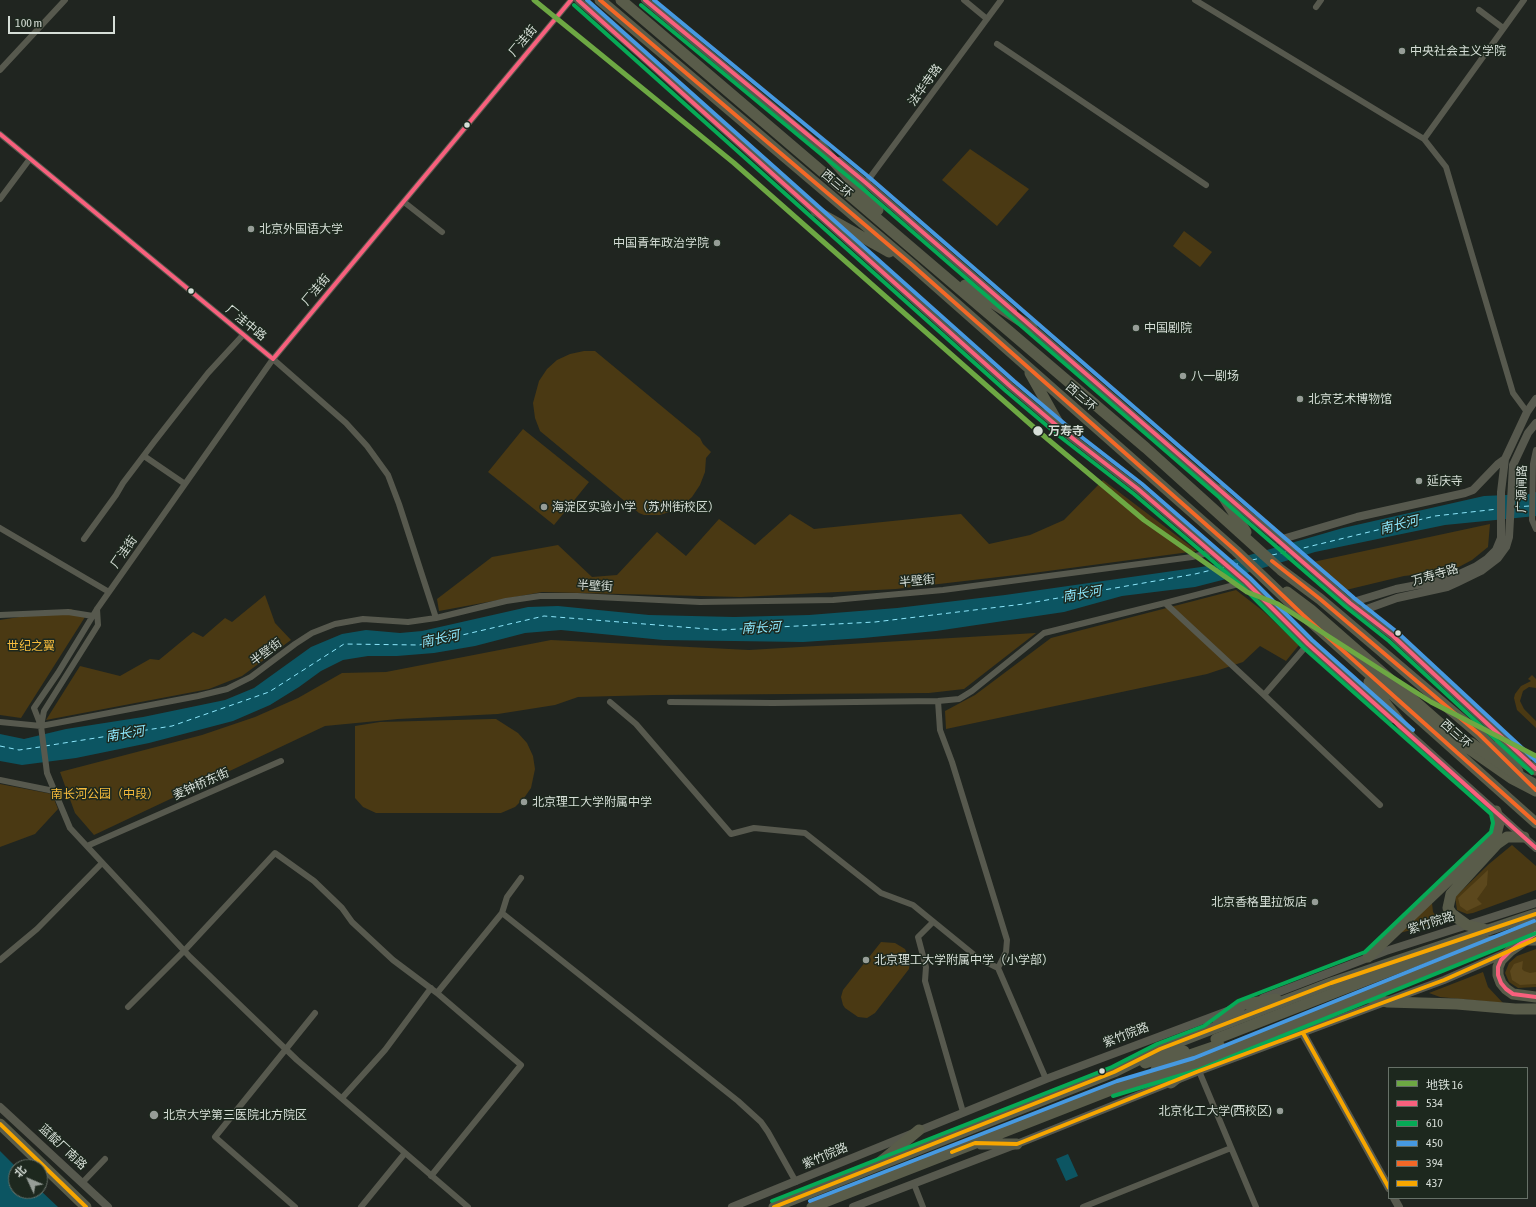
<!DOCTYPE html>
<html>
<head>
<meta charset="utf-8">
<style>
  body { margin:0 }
  #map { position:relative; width:1536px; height:1207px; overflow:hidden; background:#202520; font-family:"Asap Condensed","Noto Sans SC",sans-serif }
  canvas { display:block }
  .legend { position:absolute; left:1388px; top:1067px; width:140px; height:132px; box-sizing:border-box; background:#1d281e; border:1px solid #677168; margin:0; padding:5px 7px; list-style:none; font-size:12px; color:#d6ded7 }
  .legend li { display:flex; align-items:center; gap:8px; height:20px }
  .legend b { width:20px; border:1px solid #677168 }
  .north { position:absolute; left:8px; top:1159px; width:40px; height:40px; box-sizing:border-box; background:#1d281e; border:1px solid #677168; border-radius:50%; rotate:314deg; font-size:11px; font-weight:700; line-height:16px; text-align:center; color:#d6ded7 }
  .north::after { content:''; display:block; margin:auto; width:14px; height:18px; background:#969d97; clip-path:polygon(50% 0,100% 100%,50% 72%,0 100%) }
  .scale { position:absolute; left:8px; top:16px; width:107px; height:18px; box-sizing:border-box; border:2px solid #d6ded7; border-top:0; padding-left:5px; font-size:12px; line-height:14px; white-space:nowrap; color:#d6ded7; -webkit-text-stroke:3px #1d281e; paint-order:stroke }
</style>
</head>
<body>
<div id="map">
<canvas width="1536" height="1207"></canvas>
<ul class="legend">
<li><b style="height:5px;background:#6da843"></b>地铁 16</li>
<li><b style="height:5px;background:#f8607d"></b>534</li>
<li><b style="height:5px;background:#06aa56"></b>610</li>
<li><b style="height:5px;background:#4699e1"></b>450</li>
<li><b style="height:5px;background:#f36827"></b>394</li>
<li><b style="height:5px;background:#f7a600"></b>437</li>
</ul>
<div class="north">北</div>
<div class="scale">100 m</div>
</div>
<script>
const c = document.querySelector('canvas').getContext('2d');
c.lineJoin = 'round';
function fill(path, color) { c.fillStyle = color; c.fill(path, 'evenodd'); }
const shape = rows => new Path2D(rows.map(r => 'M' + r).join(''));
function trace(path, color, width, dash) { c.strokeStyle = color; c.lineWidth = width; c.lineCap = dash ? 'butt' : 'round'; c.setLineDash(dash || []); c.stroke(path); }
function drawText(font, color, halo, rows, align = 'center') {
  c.font = font + ' "Asap Condensed","Noto Sans SC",sans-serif'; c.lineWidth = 3; c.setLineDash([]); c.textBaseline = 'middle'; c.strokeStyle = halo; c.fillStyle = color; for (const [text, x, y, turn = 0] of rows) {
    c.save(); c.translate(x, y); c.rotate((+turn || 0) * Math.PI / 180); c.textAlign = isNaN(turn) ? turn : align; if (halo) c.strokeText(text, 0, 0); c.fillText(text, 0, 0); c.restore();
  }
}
fill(shape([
  [970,149,1029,189,997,226,942,180],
  [1184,231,1212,252,1200,267,1173,246],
  [584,351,595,351,700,438,703,444,711,452,706,458,705,472,700,485,692,497,682,506,675,510,660,515,644,515,639,513,540,431,535,418,533,403,539,381,547,369,557,360,570,354],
  [523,429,589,482,554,525,488,472],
  [1103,480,1197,551,1033,573,896,589,741,597,542,592,439,611,437,599,492,557,558,545,592,577,617,575,657,532,686,556,719,519,755,545,790,514,814,529,961,514,989,544,1030,535,1064,520],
  [1490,524,1488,547,1472,560,1440,577,1422,574,1404,576,1346,590,1340,587,1313,562],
  [1236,590,1263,611,1299,645,1286,661,1260,646,1243,662,1207,674,946,729,945,711,975,695,1051,638],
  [265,595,275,623,291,640,242,676,209,689,46,720,80,666,120,676,150,659,159,660,193,632,203,637,225,618,232,622],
  [71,609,85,617,21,718,0,715,0,620],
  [1036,633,964,689,929,693,654,695,578,697,555,705,498,714,398,719,325,726,94,835,75,813,60,772,202,735,255,717,298,698,342,673,386,672,551,640,749,650],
  [1532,675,1536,679,1536,688,1529,687,1523,691,1520,701,1524,709,1536,721,1536,728,1517,710,1514,698,1515,694,1521,686,1531,681,1528,679],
  [492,719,496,719,518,733,527,743,533,756,535,769,531,788,524,798,515,807,501,813,376,813,363,807,355,798,355,726,380,722],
  [0,784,52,794,58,809,35,834,0,847],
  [1512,845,1536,866,1536,890,1473,913,1467,914,1457,910,1455,897,1489,864],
  [1432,903,1433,912,1441,922,1396,934],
  [881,942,895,943,905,949,910,961,909,969,875,1013,867,1018,858,1017,845,1008,843,1005,841,997,843,990],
  [1536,949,1536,987,1518,988,1509,982,1505,973,1509,963,1517,956],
  [1483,972,1488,987,1503,1003,1440,997,1429,993]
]), '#4a3913');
fill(shape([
  [1488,870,1487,885,1477,899,1482,904,1467,911,1460,906,1458,898],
  [1523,961,1522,969,1524,971,1530,973,1536,972,1536,984,1520,985,1512,980,1510,971,1514,964]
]), '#5c481d');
fill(shape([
  [1536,492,1536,516,1445,525,1315,552,1230,578,1195,587,1122,596,1064,612,936,631,863,638,803,642,663,640,561,630,525,633,475,646,434,653,397,656,368,656,343,660,321,671,299,687,270,705,233,721,149,743,76,758,22,765,0,761,0,734,24,739,66,729,143,717,225,700,254,688,311,647,342,634,366,630,400,633,422,631,528,607,558,606,649,615,734,617,809,615,897,608,1005,595,1215,565,1343,528,1484,496,1529,494],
  [0,1151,16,1167,16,1191,40,1191,40,1190,58,1207,0,1207],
  [1068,1154,1078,1176,1066,1181,1056,1159]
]), '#0c5562');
trace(shape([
  [1515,507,1529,506],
  [1295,550,1435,516,1498,509],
  [1272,555,1286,552],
  [1252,560,1261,558],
  [1233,565,1242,563],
  [0,746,19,750,40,747],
  [45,746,172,726,269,692,344,644,419,645,544,616,720,630,875,622,1024,604,1195,574,1224,567]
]), '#8be5fa', 1, [5, 4]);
trace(shape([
  [964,0,987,19],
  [1195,0,1424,139,1446,167,1513,393,1527,412],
  [1316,7,1321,0],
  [1479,10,1503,28],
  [997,44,1206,185],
  [0,70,65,0],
  [0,134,273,359,346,423,367,446,388,475,399,504,436,618],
  [1424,139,1524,0],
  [866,183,1001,0],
  [0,199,29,160],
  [404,202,442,232],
  [1536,450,1533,464,1532,520,1536,529],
  [144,456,185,484],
  [0,528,109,592],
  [84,539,116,495,123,483,154,442,208,373,243,335],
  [1246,582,1165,603,1264,695,1308,644],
  [97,609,98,625,44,711,41,726,47,773,70,828,190,957,297,1060,468,1207],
  [0,615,68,612,93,616],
  [1264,695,1380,805],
  [938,701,940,730,952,762,1007,940,1006,952,998,968,1046,1079],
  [610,702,636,724,731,834,754,828,805,833,881,893,913,905,978,958,998,968],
  [670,702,773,703,938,701,959,699,972,691,1044,633,1165,603],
  [0,722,41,726,198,696,227,689,251,677,295,644,312,633,335,624,363,619,408,622,436,618,506,601,540,596,577,596,700,602,833,600,943,590,1192,557,1212,552],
  [41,726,34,708,58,673,97,609,273,359,571,0],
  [0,780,54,791],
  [87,846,281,761],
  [502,913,507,897,521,878],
  [933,922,918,937,926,967,925,981,963,1112],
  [0,960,37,929,102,863],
  [128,1007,184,951,275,853,314,881,342,908,352,922,393,960,437,993],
  [1199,1071,1256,1207],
  [342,1098,385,1050,431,988],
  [431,1176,521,1065,437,993,502,913,738,1101,761,1122,768,1132,796,1182],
  [82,1183,105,1159],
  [914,1184,923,1207],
  [295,1207,215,1137,315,1013],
  [361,1207,405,1153],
  [1083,1207,1231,1148]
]), '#57594e', 6);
trace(shape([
  [578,0,631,46,1010,386,1062,430,1138,489,1212,552,1246,582,1308,644,1393,719],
  [645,0,823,149],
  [839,161,866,183,1013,311],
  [1028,324,1219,490,1279,540,1350,603,1393,636,1527,760],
  [1279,540,1357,517,1465,493,1473,490,1498,464,1505,459],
  [1350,603,1396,589,1449,579,1475,567,1487,559,1496,550,1501,538,1501,492,1505,459,1527,412,1536,399],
  [1361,611,1397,598,1447,587,1458,582,1481,571,1498,558,1506,547,1509,537,1513,465,1528,433,1536,423],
  [1406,731,1536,848],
  [1263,998,1386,951,1536,903],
  [1301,1030,1389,1188],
  [0,1107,108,1207],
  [1394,1198,1399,1207],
  [732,1207,1046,1079,1230,1010],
  [853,1207,1017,1144,1199,1071,1444,980,1506,953]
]), '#57594e', 8);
trace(shape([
  [600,0,911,264,1236,551,1303,615,1536,823],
  [621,0,1146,448,1281,570,1320,599,1479,734,1518,772],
  [819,145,878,210],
  [816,211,889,252],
  [965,285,1032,328],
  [1030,373,1062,430],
  [1219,490,1246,532],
  [1287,592,1311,610,1468,748,1511,778,1536,791],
  [1369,682,1409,734],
  [1498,746,1536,770],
  [1487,930,1467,925,1452,914,1448,908,1451,894,1497,844,1507,837,1524,837],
  [1530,937,1510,951,1501,960,1498,967,1498,975,1501,983,1506,989,1513,994,1536,997],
  [1368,957,1496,835,1499,823,1496,811],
  [1364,997,1387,1002,1457,1004,1515,1009,1536,1009],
  [1246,1004,1276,999],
  [1218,1022,1241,1006],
  [1145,1063,1184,1051],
  [1156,1070,1184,1057,1219,1045],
  [1171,1083,1189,1069],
  [0,1124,86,1207],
  [981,1144,1017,1144],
  [879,1163,919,1130],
  [774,1207,1114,1072,1160,1049,1331,983,1536,914],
  [812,1207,1119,1087,1196,1064,1536,927]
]), '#595c4a', 11);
trace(shape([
  [1471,743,1511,771,1536,785],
  [1216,1039,1444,950,1471,944,1492,941,1506,940,1536,940]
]), '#595c4a', 11);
trace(shape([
  [578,0,1010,386,1062,430,1138,489,1246,582,1308,644,1536,848],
  [645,0,866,183,1350,603,1393,636,1536,769],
  [0,134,273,359],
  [273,359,571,0],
  [1536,933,1510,951,1501,960,1498,967,1498,975,1501,983,1506,989,1513,994,1536,997]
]), '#f8607d', 4);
trace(shape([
  [574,5,1006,391,1058,435,1134,494,1242,586,1304,648,1491,814,1493,823,1491,832,1365,952,1238,1001,1204,1026,1157,1044,1112,1067,772,1201],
  [641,5,862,188,1346,607,1389,641,1532,773],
  [1113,1096,1198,1070,1536,933]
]), '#06aa56', 4);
trace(shape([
  [587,0,1014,381,1066,425,1142,484,1250,578,1312,640,1413,730],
  [654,0,870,178,1354,598,1397,632,1536,761],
  [810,1201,1117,1081,1194,1058,1534,921]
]), '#4699e1', 4);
trace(shape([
  [600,0,911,264,1236,551,1303,615,1536,823],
  [1272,561,1320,599,1479,734,1536,790]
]), '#f36827', 4);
trace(shape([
  [1303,1033,1389,1188],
  [0,1124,86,1207],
  [952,1152,975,1143,1017,1144,1199,1071,1444,980,1536,939],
  [774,1207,1114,1072,1160,1049,1331,983,1536,914]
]), '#f7a600', 4);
trace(shape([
  [534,0,734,163,1038,431,1144,520,1247,592,1278,604,1431,702,1536,756]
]), '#6da843', 5);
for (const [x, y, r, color] of [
  [1402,51,4,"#969d97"],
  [467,125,3.5,"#d6ded7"],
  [251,229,4,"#969d97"],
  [717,243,4,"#969d97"],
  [191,291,3.5,"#d6ded7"],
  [1136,328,4,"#969d97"],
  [1183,376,4,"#969d97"],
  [1300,399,4,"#969d97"],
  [1038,431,5.5,"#d6ded7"],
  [1419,481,4,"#969d97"],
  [544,507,4,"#969d97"],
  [1398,633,3.5,"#d6ded7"],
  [524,802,4,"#969d97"],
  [1315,902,4,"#969d97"],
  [866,960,4,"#969d97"],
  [1102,1071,3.5,"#d6ded7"],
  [1280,1111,4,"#969d97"],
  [154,1115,5,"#969d97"]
]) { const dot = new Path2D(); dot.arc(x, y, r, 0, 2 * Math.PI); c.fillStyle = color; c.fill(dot); trace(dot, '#1d281e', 1.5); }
drawText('12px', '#d6ded7', '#1d281e', [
  ["厂洼街",523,41,-50],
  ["法华寺路",925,85,-54],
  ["西三环",837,184,40],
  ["厂洼街",316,290,-50],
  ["厂洼中路",246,323,39],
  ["西三环",1081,397,41],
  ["广源闸路",1522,489,-89],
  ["厂洼街",124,552,-55],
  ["万寿寺路",1435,575,-16],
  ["半壁街",917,581,-5],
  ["半壁街",595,586,3],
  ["半壁街",266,652,-37],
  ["西三环",1456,734,42],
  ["麦钟桥东街",201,784,-24],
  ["紫竹院路",1431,923,-17],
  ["紫竹院路",1126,1035,-21],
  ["蓝靛厂南路",63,1147,43],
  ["紫竹院路",825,1156,-23]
]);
drawText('12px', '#d6ded7', '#1d281e', [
  ["中央社会主义学院",1410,51],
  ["北京外国语大学",259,229],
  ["中国青年政治学院",709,243,"right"],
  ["中国剧院",1144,328],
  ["八一剧场",1191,376],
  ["北京艺术博物馆",1308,399],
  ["延庆寺",1427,481],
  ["海淀区实验小学（苏州街校区）",552,507],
  ["北京理工大学附属中学",532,802],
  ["北京香格里拉饭店",1307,902,"right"],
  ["北京理工大学附属中学（小学部）",874,960],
  ["北京化工大学(西校区)",1272,1111,"right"],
  ["北京大学第三医院北方院区",163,1115]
], 'left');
drawText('bold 12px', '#d6ded7', '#1d281e', [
  ["万寿寺",1048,431]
], 'left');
drawText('12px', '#f6bb3c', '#1d281e', [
  ["世纪之翼",31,646],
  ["南长河公园（中段）",105,794]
]);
drawText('italic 13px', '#8be5fa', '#1d281e', [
  ["南长河",1399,525,-14],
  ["南长河",1082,594,-10],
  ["南长河",761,628,-3],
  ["南长河",440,639,-12],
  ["南长河",125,734,-9]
]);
</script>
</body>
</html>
